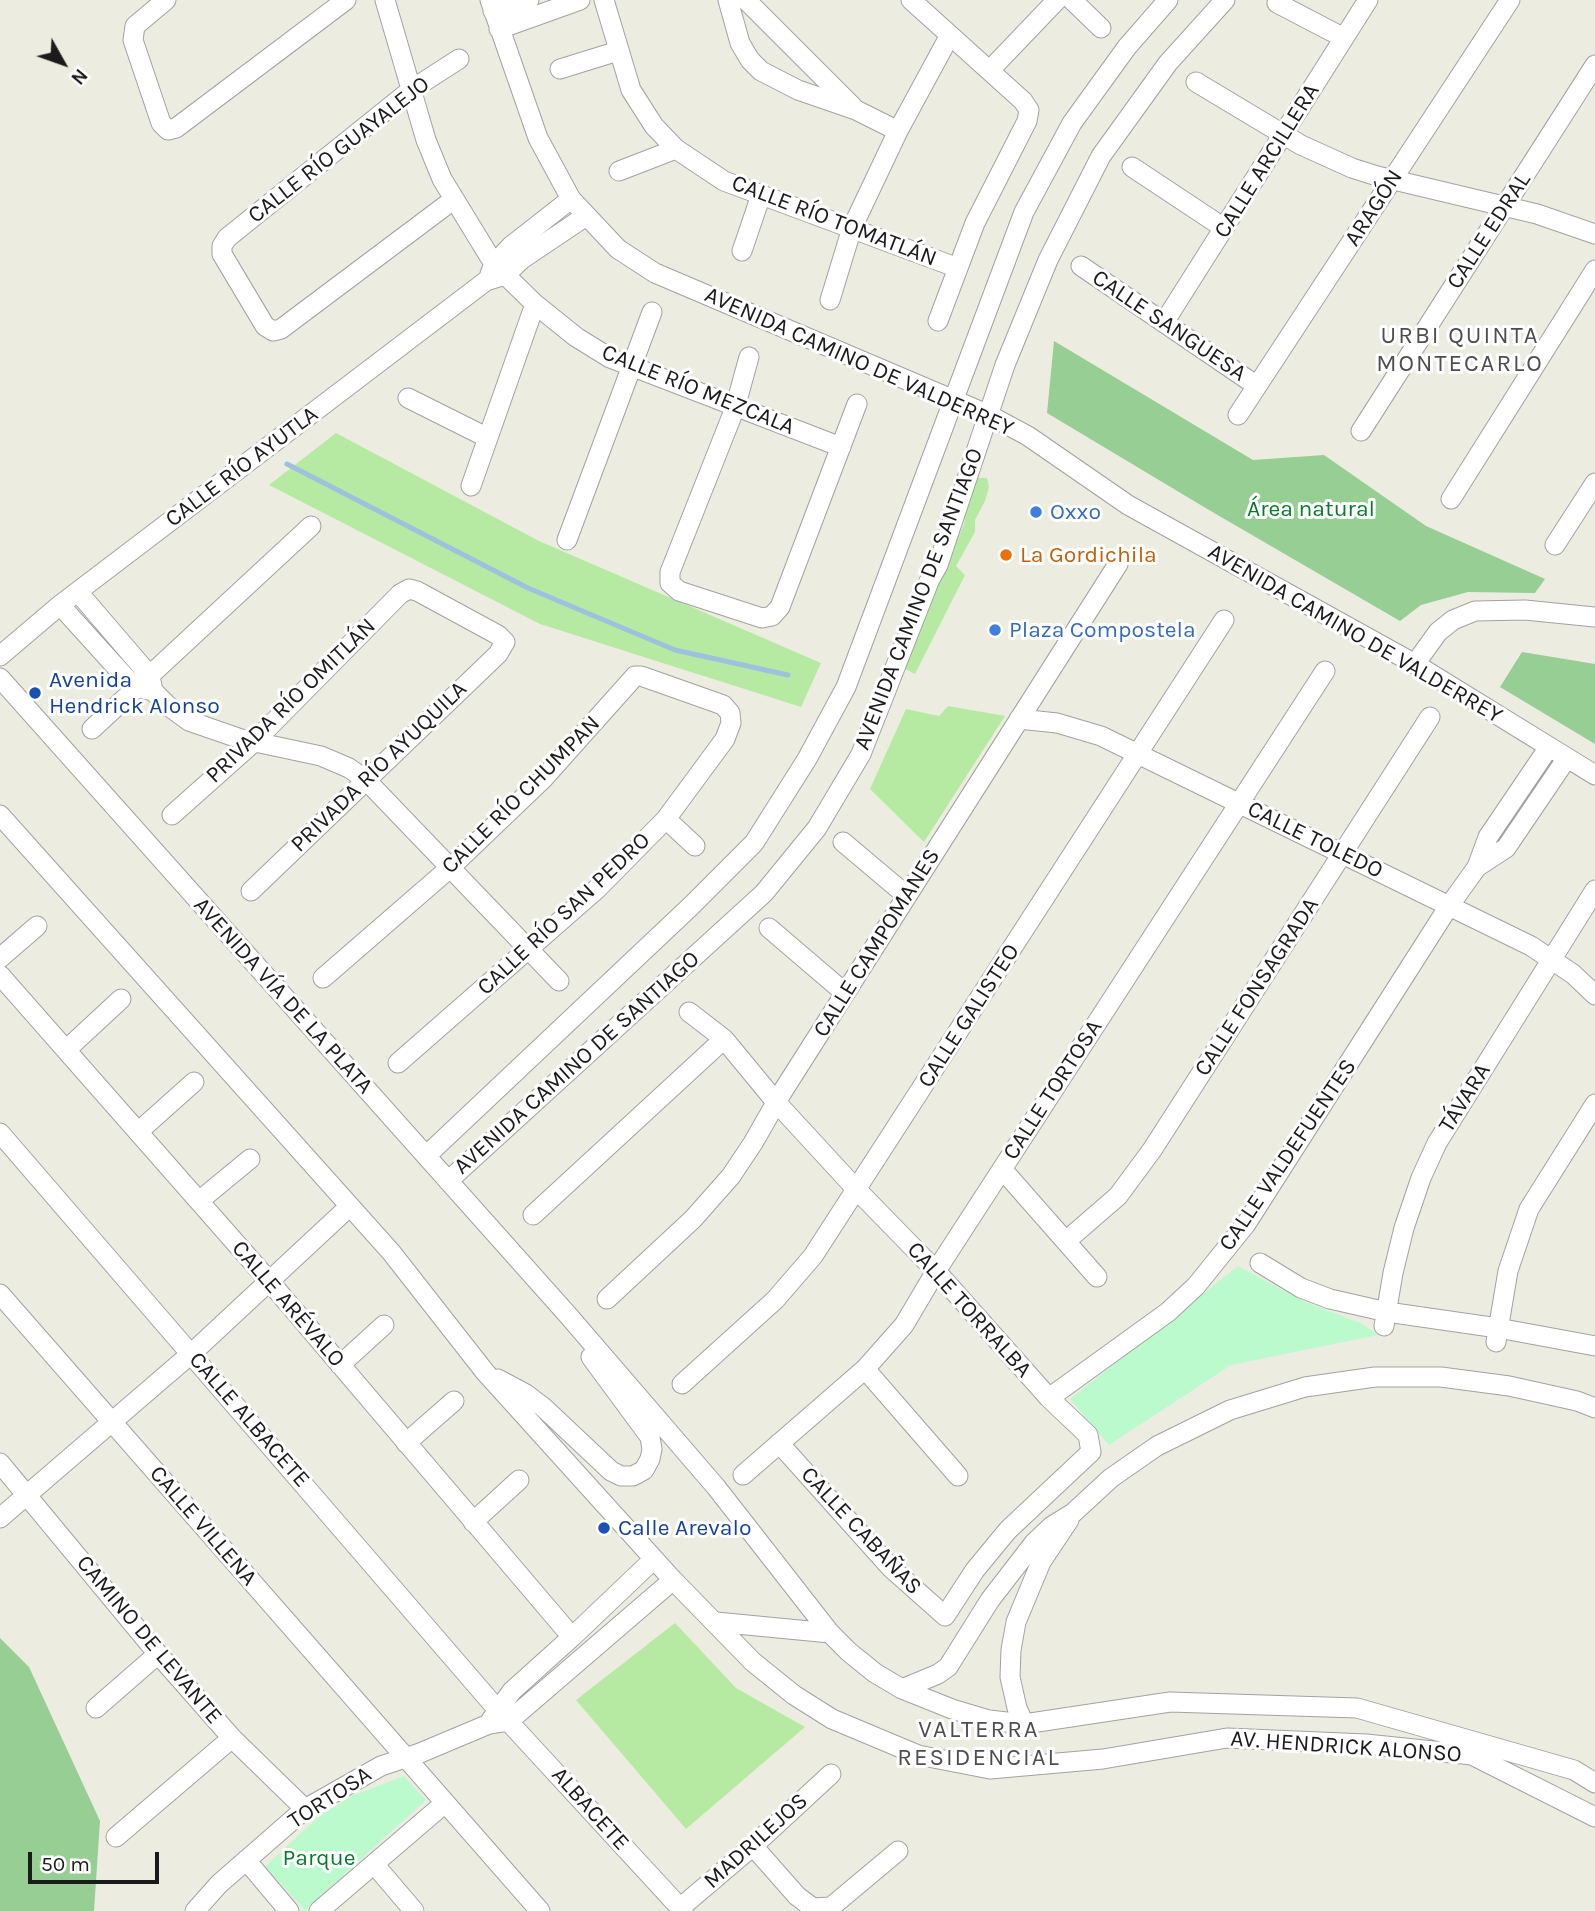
<!DOCTYPE html>
<html>
<head>
<meta charset="utf-8">
<style>
  body { margin:0 }
  #map { position:relative; width:1595px; height:1911px; overflow:hidden; background:#edece0; font-family:Karla,sans-serif }
  canvas { display:block }
  .north { position:absolute; left:28px; top:28px; width:70px; height:70px; -webkit-text-stroke:5px #fff; paint-order:stroke; rotate:130deg; font-size:19px; font-weight:700; line-height:28px; text-align:center; color:#1b1b1b }
  .north::after { content:''; display:block; margin:auto; width:24px; height:32px; background:#1b1b1b; clip-path:polygon(50% 0,100% 100%,50% 72%,0 100%) }
  .scale { position:absolute; left:28px; top:1852px; width:131px; height:32px; box-sizing:border-box; border:4px solid #1b1b1b; border-top:0; padding-left:9px; font-size:21px; line-height:24px; white-space:nowrap; color:#1b1b1b; -webkit-text-stroke:5px #fff; paint-order:stroke }
</style>
</head>
<body>
<div id="map">
<canvas width="1595" height="1911"></canvas>
<div class="north">N</div>
<div class="scale">50 m</div>
</div>
<script>
const c = document.querySelector('canvas').getContext('2d');
c.lineJoin = 'round';
function fill(path, color) { c.fillStyle = color; c.fill(path, 'evenodd'); }
const shape = rows => new Path2D(rows.map(r => 'M' + r).join(''));
function trace(path, color, width, dash) { c.strokeStyle = color; c.lineWidth = width; c.lineCap = dash ? 'butt' : 'round'; c.setLineDash(dash || []); c.stroke(path); }
function drawText(font, color, halo, rows, align = 'center') {
  c.font = font + ' Karla,sans-serif'; c.lineWidth = 6; c.setLineDash([]); c.textBaseline = 'middle'; c.strokeStyle = halo; c.fillStyle = color; for (const [text, x, y, turn = 0] of rows) {
    c.save(); c.translate(x, y); c.rotate((+turn || 0) * Math.PI / 180); c.textAlign = isNaN(turn) ? turn : align; if (halo) c.strokeText(text, 0, 0); c.fillText(text, 0, 0); c.restore();
  }
}
fill(shape([
  [336,433,539,541,821,663,801,707,540,624,269,485],
  [978,478,987,478,989,487,985,501,975,520,975,532,956,566,965,575,915,674,903,668,964,524,970,491],
  [948,706,1005,716,924,842,870,789,906,709,939,716],
  [675,1623,736,1688,805,1727,686,1829,576,1700]
]), '#b6eaa3');
fill(shape([
  [1054,341,1253,460,1324,455,1426,526,1545,579,1535,593,1468,592,1421,605,1400,621,1209,510,1047,413],
  [1522,652,1595,664,1595,744,1500,687],
  [0,1638,29,1667,100,1821,94,1911,0,1911]
]), '#97ce93');
fill(shape([
  [1238,1266,1305,1302,1361,1323,1378,1335,1231,1365,1109,1445,1070,1399],
  [404,1776,426,1800,305,1910,265,1867,320,1815,354,1795]
]), '#bafacd');
trace(shape([
  [287,464,528,588,675,650,788,675]
]), '#9fc1dd', 5);
const minor = shape([
  [166,0,135,26,133,40,161,123,168,130,176,128,346,0],
  [385,0,426,140,442,179,494,264,535,304,576,337,610,358,841,447],
  [490,0,538,138,571,199,618,249,655,273,989,415,1028,436,1128,505,1415,664,1595,775],
  [604,0,631,90,654,126,676,149,724,181,958,268],
  [728,0,740,43,750,60,761,71,798,90,856,110,898,131],
  [746,0,853,107],
  [911,0,1023,101,1029,110,1027,121,975,223,938,321],
  [1072,0,1101,28],
  [1277,3,1344,38],
  [493,11,529,0],
  [499,29,580,0],
  [560,69,618,51],
  [990,70,1057,0],
  [1196,82,1301,145,1352,168,1377,176,1537,214,1595,234],
  [1132,167,1224,228],
  [619,171,676,149],
  [453,200,281,329,273,331,265,326,222,254,222,246,227,238,411,90,459,59],
  [742,251,761,195],
  [1081,266,1257,386],
  [490,274,494,264,511,246,571,199],
  [830,300,852,228,898,131,950,35],
  [1165,321,1368,0],
  [749,357,735,408,670,572,670,583,679,591,762,618,772,616,780,607,857,404],
  [408,398,488,438],
  [1238,415,1510,0],
  [1361,431,1595,65],
  [471,486,535,304],
  [1451,499,1595,270],
  [567,540,652,312],
  [1555,545,1595,483],
  [78,592,150,676,152,686],
  [60,605,126,678,137,688,153,691,167,705,189,721,241,739,321,756,349,768,366,780,559,981],
  [0,656,60,605,486,281,505,275,522,259,586,216],
  [1415,664,1438,632,1453,620,1475,611,1525,610,1595,617],
  [0,678,567,1314,716,1487,830,1633,849,1652,875,1673,902,1689,952,1709,989,1720,1024,1724,1170,1702,1357,1708,1574,1770,1595,1783],
  [1019,719,1057,723,1101,736,1531,946,1573,974,1595,995],
  [92,729,311,526],
  [0,815,391,1252,485,1372,673,1580,753,1662,794,1695,832,1719,918,1755,990,1769,1103,1759,1227,1738,1366,1744,1472,1755,1595,1817],
  [172,815,254,742,400,594,409,589,417,591,498,635,505,642,498,654,251,891],
  [666,819,695,846],
  [843,842,907,896],
  [1477,867,1506,848,1567,758],
  [769,928,845,993],
  [0,958,37,926],
  [0,975,270,1282,572,1637],
  [323,978,451,867,543,779,635,676,641,676,723,705,730,713,731,723,725,739,666,819,598,888,398,1063],
  [689,1012,724,1039,776,1102,857,1190,936,1271,1049,1398,1088,1435,1091,1452,1008,1530,975,1570,945,1616,891,1568,779,1443],
  [66,1050,121,999],
  [138,1132,194,1082],
  [0,1133,497,1709,683,1911],
  [426,1156,691,906,754,843,807,759,846,687,1024,212,1072,123,1127,47,1168,0],
  [1002,1169,1097,1277],
  [448,1181,764,893,817,828,861,754,930,579,938,565,1005,365,1048,260,1101,156,1168,63,1225,0],
  [199,1201,250,1159],
  [533,1215,724,1039],
  [1066,1241,1118,1196,1152,1150,1430,717],
  [1260,1263,1301,1288,1330,1299,1387,1312,1498,1328,1595,1346],
  [0,1294,540,1911],
  [607,1299,693,1219,731,1176,753,1143,781,1094,1118,564],
  [1384,1326,1393,1273,1404,1228,1421,1178,1437,1143,1595,890],
  [1496,1342,1508,1271,1529,1209,1595,1104],
  [340,1365,384,1325],
  [865,1369,958,1476],
  [498,1379,526,1394,543,1407,611,1471,621,1476,633,1476,644,1470,650,1459,652,1449,650,1437,591,1357],
  [682,1384,775,1300,813,1256,1224,620],
  [1049,1398,1168,1312,1196,1286,1246,1224,1449,906,1477,867,1488,837,1549,747],
  [406,1443,454,1401],
  [0,1463,158,1654,232,1738,305,1809],
  [743,1475,865,1369,904,1325,936,1271,1325,671],
  [0,1518,192,1353,350,1206],
  [473,1522,519,1480],
  [716,1622,830,1633],
  [902,1689,938,1674,948,1667,990,1600,1034,1543,1052,1526,1073,1513,1111,1478,1157,1446,1230,1410,1305,1387,1375,1377,1441,1377,1509,1386,1577,1401,1595,1408],
  [96,1708,158,1654],
  [491,1720,512,1691,572,1637,654,1559],
  [1024,1724,1017,1708,1010,1677,1011,1650,1016,1622,1041,1562,1069,1520],
  [116,1837,232,1738],
  [753,1846,797,1896,813,1908,831,1907,898,1851],
  [246,1860,289,1911],
  [374,1864,414,1911],
  [680,1908,753,1846,831,1774],
  [195,1911,219,1884,305,1809,381,1766,420,1753,489,1724,509,1721,673,1580],
  [319,1911,445,1803]
]);
trace(minor, '#a2a2a2', 21);
trace(minor, '#fff', 19);
for (const [x, y, r, color] of [
  [1036,512,7,"#3f7fe0"],
  [1006,555,7,"#e8710a"],
  [995,630,7,"#3f7fe0"],
  [35,693,7,"#1a4fb4"],
  [604,1528,7,"#1a4fb4"]
]) { const dot = new Path2D(); dot.arc(x, y, r, 0, 2 * Math.PI); c.fillStyle = color; c.fill(dot); trace(dot, '#fff', 2.5); }
drawText('23px', '#1b1b1b', '#fff', [
  ["CALLE RÍO GUAYALEJO",339,150,-38],
  ["CALLE ARCILLERA",1267,161,-58],
  ["ARAGÓN",1374,208,-57],
  ["CALLE RÍO TOMATLÁN",834,221,21],
  ["CALLE EDRAL",1489,231,-57],
  ["CALLE SANGUESA",1169,326,34],
  ["AVENIDA CAMINO DE VALDERREY",859,362,24],
  ["CALLE RÍO MEZCALA",698,390,22],
  ["CALLE RÍO AYUTLA",242,467,-37],
  ["AVENIDA CAMINO DE SANTIAGO",919,599,-69],
  ["AVENIDA CAMINO DE VALDERREY",1355,634,30],
  ["PRIVADA RÍO OMITLÁN",291,701,-44],
  ["PRIVADA RÍO AYUQUILA",379,767,-44],
  ["CALLE RÍO CHUMPAN",521,795,-45],
  ["CALLE TOLEDO",1315,840,26],
  ["CALLE RÍO SAN PEDRO",564,914,-43],
  ["CALLE CAMPOMANES",877,943,-58],
  ["CALLE FONSAGRADA",1257,987,-57],
  ["AVENIDA VÍA DE LA PLATA",283,996,48],
  ["CALLE GALISTEO",969,1016,-57],
  ["AVENIDA CAMINO DE SANTIAGO",577,1063,-42],
  ["CALLE TORTOSA",1053,1090,-57],
  ["TÁVARA",1465,1098,-58],
  ["CALLE VALDEFUENTES",1288,1155,-56],
  ["CALLE ARÉVALO",288,1304,49],
  ["CALLE TORRALBA",969,1310,48],
  ["CALLE ALBACETE",249,1420,49],
  ["CALLE VILLENA",203,1526,49],
  ["CALLE CABAÑAS",861,1531,47],
  ["CAMINO DE LEVANTE",149,1640,50],
  ["AV. HENDRICK ALONSO",1346,1747,4],
  ["TORTOSA",330,1798,-33],
  ["ALBACETE",590,1809,48],
  ["MADRILEJOS",756,1841,-42]
]);
drawText('23px', '#087a2b', '#fff', [
  ["Área natural",1311,509],
  ["Parque",319,1858]
]);
drawText('23px', '#366cbe', '#fff', [
  ["Oxxo",1050,512],
  ["Plaza Compostela",1009,630]
], 'left');
drawText('23px', '#c56008', '#fff', [
  ["La Gordichila",1020,555]
], 'left');
drawText('23px', '#164399', '#fff', [
  ["Avenida",49,680],
  ["Hendrick Alonso",49,706],
  ["Calle Arevalo",618,1528]
], 'left');
c.letterSpacing = '2px';
drawText('24px', '#4e4e4e', '#fff', [
  ["URBI QUINTA",1460,336],
  ["MONTECARLO",1460,364],
  ["VALTERRA",979,1730],
  ["RESIDENCIAL",979,1758]
]);
c.letterSpacing = '0px';
</script>
</body>
</html>
